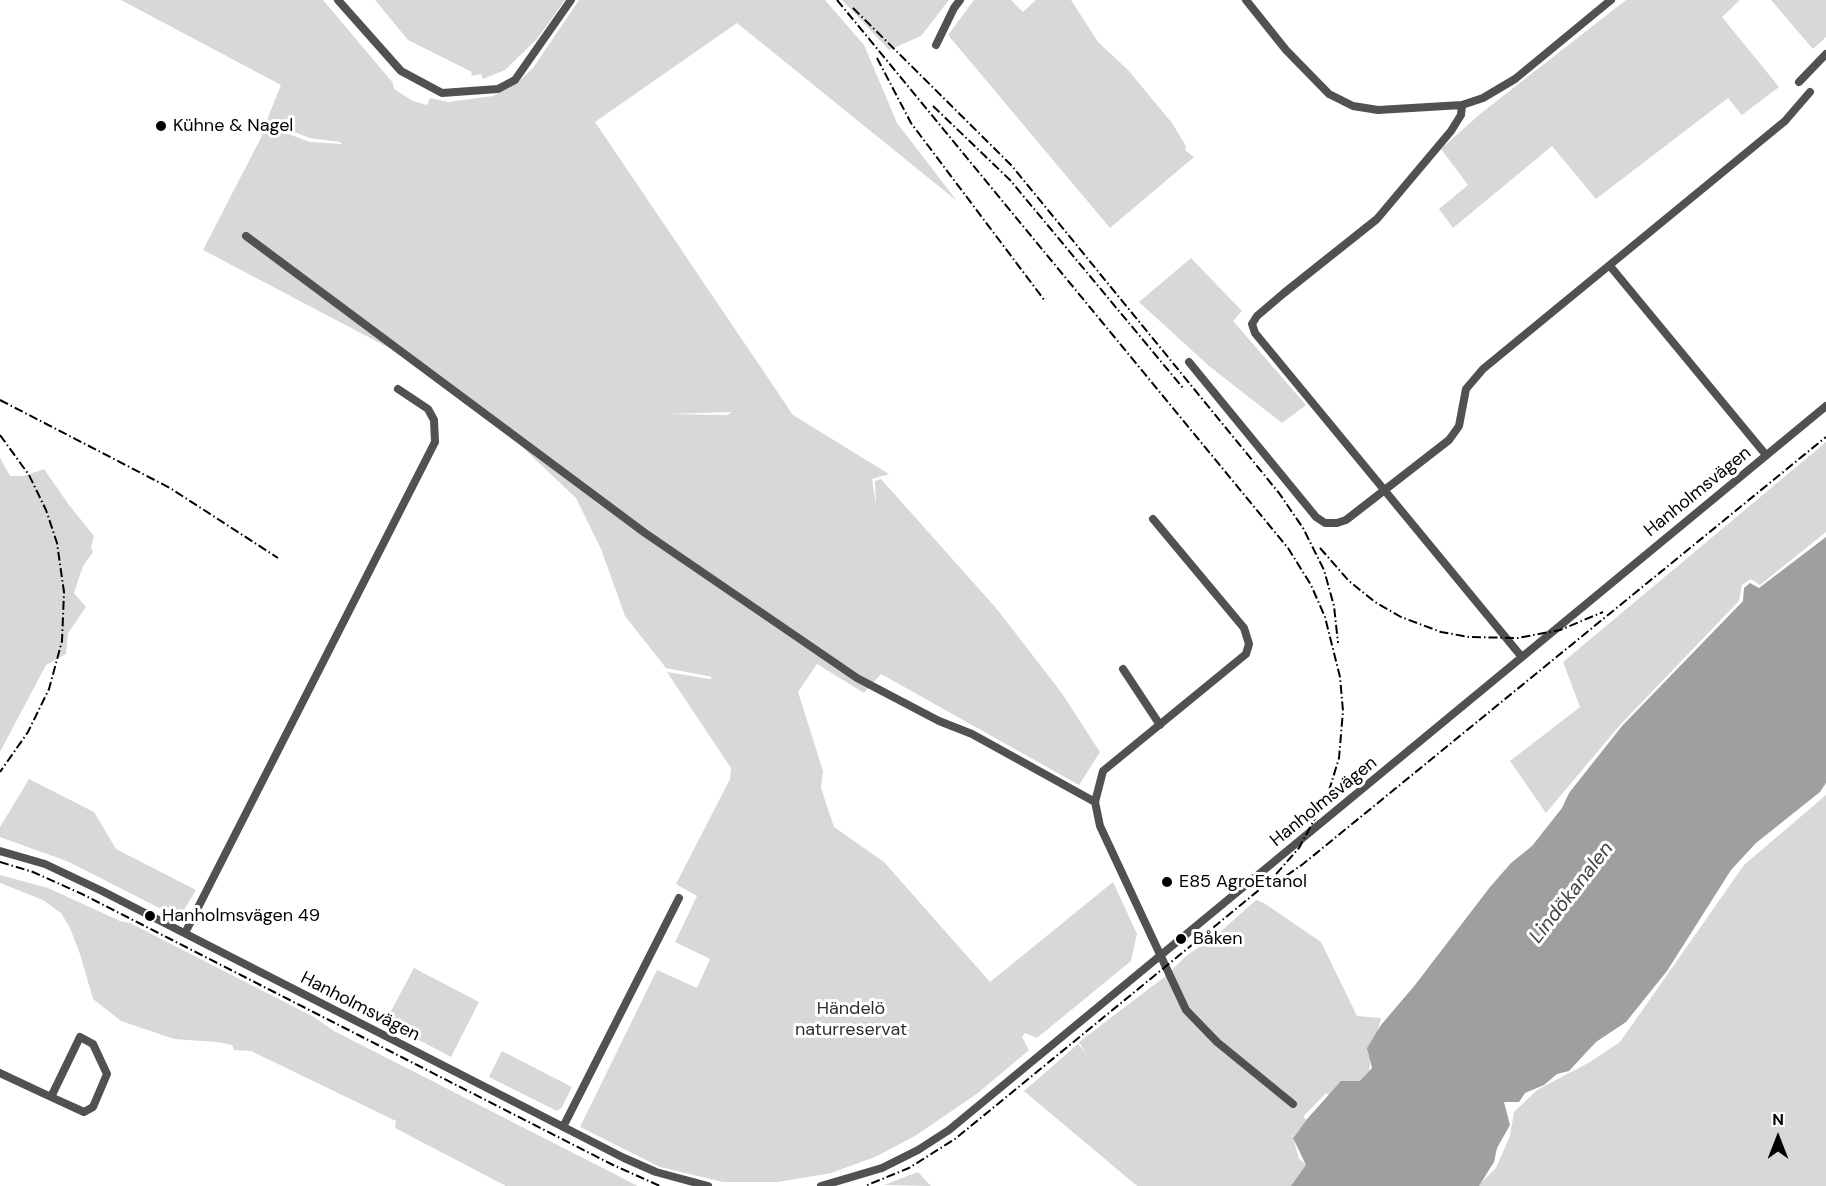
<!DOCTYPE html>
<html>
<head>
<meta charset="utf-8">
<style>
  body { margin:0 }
  #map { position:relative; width:1826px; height:1186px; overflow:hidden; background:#fff; font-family:"DM Sans",sans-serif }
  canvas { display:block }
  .north { position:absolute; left:1748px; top:1108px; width:60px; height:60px; -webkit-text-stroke:4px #fff; paint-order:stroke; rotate:0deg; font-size:16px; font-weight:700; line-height:24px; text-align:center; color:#000 }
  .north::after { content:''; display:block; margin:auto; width:21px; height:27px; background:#000; clip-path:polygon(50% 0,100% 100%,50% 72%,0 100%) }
</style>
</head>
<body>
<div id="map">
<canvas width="1826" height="1186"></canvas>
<div class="north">N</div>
</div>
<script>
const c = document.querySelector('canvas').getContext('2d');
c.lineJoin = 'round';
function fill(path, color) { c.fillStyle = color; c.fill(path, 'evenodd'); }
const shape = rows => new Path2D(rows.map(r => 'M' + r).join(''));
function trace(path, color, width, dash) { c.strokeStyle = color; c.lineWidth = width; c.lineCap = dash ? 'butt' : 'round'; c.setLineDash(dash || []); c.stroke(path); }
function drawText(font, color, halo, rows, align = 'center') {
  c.font = font + ' "DM Sans",sans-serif'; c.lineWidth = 6; c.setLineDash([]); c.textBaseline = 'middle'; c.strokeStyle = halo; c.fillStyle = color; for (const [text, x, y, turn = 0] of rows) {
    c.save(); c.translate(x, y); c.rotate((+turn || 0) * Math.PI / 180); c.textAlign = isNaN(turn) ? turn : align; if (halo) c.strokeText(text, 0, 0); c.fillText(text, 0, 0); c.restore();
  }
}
fill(shape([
  [121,0,323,0,393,83,394,89,413,101,427,105,430,98,448,102,493,96,517,83,533,68,579,0,825,0,864,45,897,123,957,201,737,23,595,122,793,415,889,474,872,479,876,505,875,481,881,479,996,608,1061,692,1100,752,1079,785,881,674,864,693,817,664,798,692,823,771,821,788,834,827,884,862,990,982,1113,882,1137,934,1131,961,1037,1038,1025,1033,1022,1037,1029,1050,978,1093,915,1136,875,1157,831,1173,778,1182,723,1182,660,1167,580,1127,657,970,697,988,710,959,675,942,697,896,676,884,730,779,731,768,667,672,710,679,712,677,666,668,625,616,601,549,576,498,503,429,393,350,203,250,267,126,310,142,342,144,340,142,310,138,266,122,281,85],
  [732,412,727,415,670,414],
  [375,0,565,0,537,39,505,70,483,79,481,74,471,76,472,72,408,40],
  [842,0,949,0,921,36,889,50],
  [974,0,1011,0,1023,12,1036,0,1071,0,1098,42,1128,70,1172,123,1186,146,1185,150,1194,157,1110,228,948,35],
  [1626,0,1740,0,1722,17,1779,87,1742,115,1728,98,1596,199,1552,146,1453,228,1439,209,1468,185,1441,149,1480,114],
  [1771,0,1826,0,1826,37,1813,49],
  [1191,258,1242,311,1233,321,1306,405,1282,423,1209,366,1139,302],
  [1826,442,1826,532,1760,585,1751,579,1742,585,1739,601,1620,725,1546,813,1510,761,1580,707,1563,662],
  [0,458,10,476,24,476,44,469,69,505,94,536,91,547,93,552,83,566,74,593,86,607,68,633,66,654,46,665,0,752],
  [29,779,94,812,116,849,196,890,179,918,69,862,0,837,0,827],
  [1826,795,1826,1186,1478,1186,1496,1168,1510,1136,1514,1112,1537,1090,1590,1062,1620,1042,1744,865],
  [0,875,48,888,120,921,130,923,314,1017,334,1031,638,1186,506,1186,395,1128,396,1121,251,1051,234,1050,232,1045,217,1042,174,1039,121,1021,93,999,80,954,70,928,61,913,43,900,0,883],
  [1256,900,1264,903,1321,942,1357,1016,1381,1018,1370,1061,1369,1078,1329,1095,1326,1093,1303,1117,1307,1120,1293,1137,1299,1159,1308,1166,1292,1186,1137,1186,1024,1091,1078,1044,1085,1052,1079,1042,1167,975,1186,956,1219,933],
  [414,968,479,1002,451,1057,385,1022],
  [502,1051,572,1087,562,1107,557,1111,489,1077],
  [918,1172,931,1186,884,1185]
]), '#d8d8d8');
fill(shape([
  [1826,537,1826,783,1820,792,1756,843,1731,870,1667,971,1626,1022,1596,1042,1569,1071,1557,1074,1544,1085,1525,1093,1519,1102,1504,1102,1510,1125,1497,1148,1494,1162,1479,1186,1291,1186,1306,1165,1293,1138,1308,1118,1341,1081,1360,1081,1372,1068,1367,1048,1381,1025,1415,985,1490,887,1511,863,1532,846,1562,808,1569,793,1622,726,1743,601,1744,588,1750,583,1759,588]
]), '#9f9f9f');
trace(shape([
  [338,0,401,71,442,93,498,89,515,80,571,0],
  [1246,0,1286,50,1329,94,1353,106,1378,110,1462,105,1483,98,1515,79,1611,0],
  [936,45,954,8,960,0],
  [1799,82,1826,54],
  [1462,105,1461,115,1451,131,1377,219,1284,293,1257,316,1252,324,1255,333,1521,656],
  [246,236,645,533,857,678,939,721,972,734,1095,802],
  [1610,266,1766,455],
  [1189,362,1316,517,1325,523,1337,523,1346,520,1449,440,1459,426,1466,389,1483,369,1785,121,1810,92],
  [1153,519,1244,628,1249,644,1246,654,1103,771,1095,802,1100,826,1186,1010,1217,1042,1293,1104],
  [1123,669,1160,725],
  [0,851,45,864,102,891,624,1158,656,1172,708,1186],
  [185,933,435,442,434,420,428,409,398,389],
  [0,1073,51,1097,84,1112,93,1107,107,1074,93,1044,80,1037,51,1097],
  [563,1127,679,898],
  [821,1186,882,1168,918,1150,949,1130,1826,406]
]), '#515151', 8);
trace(shape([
  [837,0,1288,548,1311,585,1325,617,1340,677,1343,711,1339,758,1328,794,1299,848,1270,881,955,1139,909,1168,865,1186],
  [853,8,1012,166,1279,493,1303,528,1324,570,1334,606,1338,643],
  [877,58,911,123,1045,301],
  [933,106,1010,180,1183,388],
  [0,400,170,488,278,558],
  [0,435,29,475,46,510,57,543,64,592,62,641,49,689,28,732,0,772],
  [1320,548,1349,581,1375,602,1401,617,1441,632,1469,637,1518,638,1560,630,1603,612],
  [0,862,33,872,82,894,613,1165,660,1186],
  [1273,885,1303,864,1826,437]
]), '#000', 2, [9, 3, 1.5, 3]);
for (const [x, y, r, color] of [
  [161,126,6,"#000"],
  [1167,882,6,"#000"],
  [150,916,6,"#000"],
  [1181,939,6,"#000"]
]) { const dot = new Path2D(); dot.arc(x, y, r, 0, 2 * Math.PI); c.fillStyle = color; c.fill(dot); trace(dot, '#fff', 2); }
drawText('18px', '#000', '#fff', [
  ["Kühne & Nagel",173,126],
  ["E85 AgroEtanol",1179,882],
  ["Hanholmsvägen 49",162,916],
  ["Båken",1193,939]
], 'left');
drawText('18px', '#000', '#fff', [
  ["Hanholmsvägen",1698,492,-39],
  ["Hanholmsvägen",1324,802,-39],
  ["Hanholmsvägen",360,1007,27]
]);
drawText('18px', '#2f2f2f', '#fff', [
  ["Händelö",851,1009],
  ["naturreservat",851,1030]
]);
drawText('italic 20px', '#404040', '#fff', [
  ["Lindökanalen",1572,893,-52]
]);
</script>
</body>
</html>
